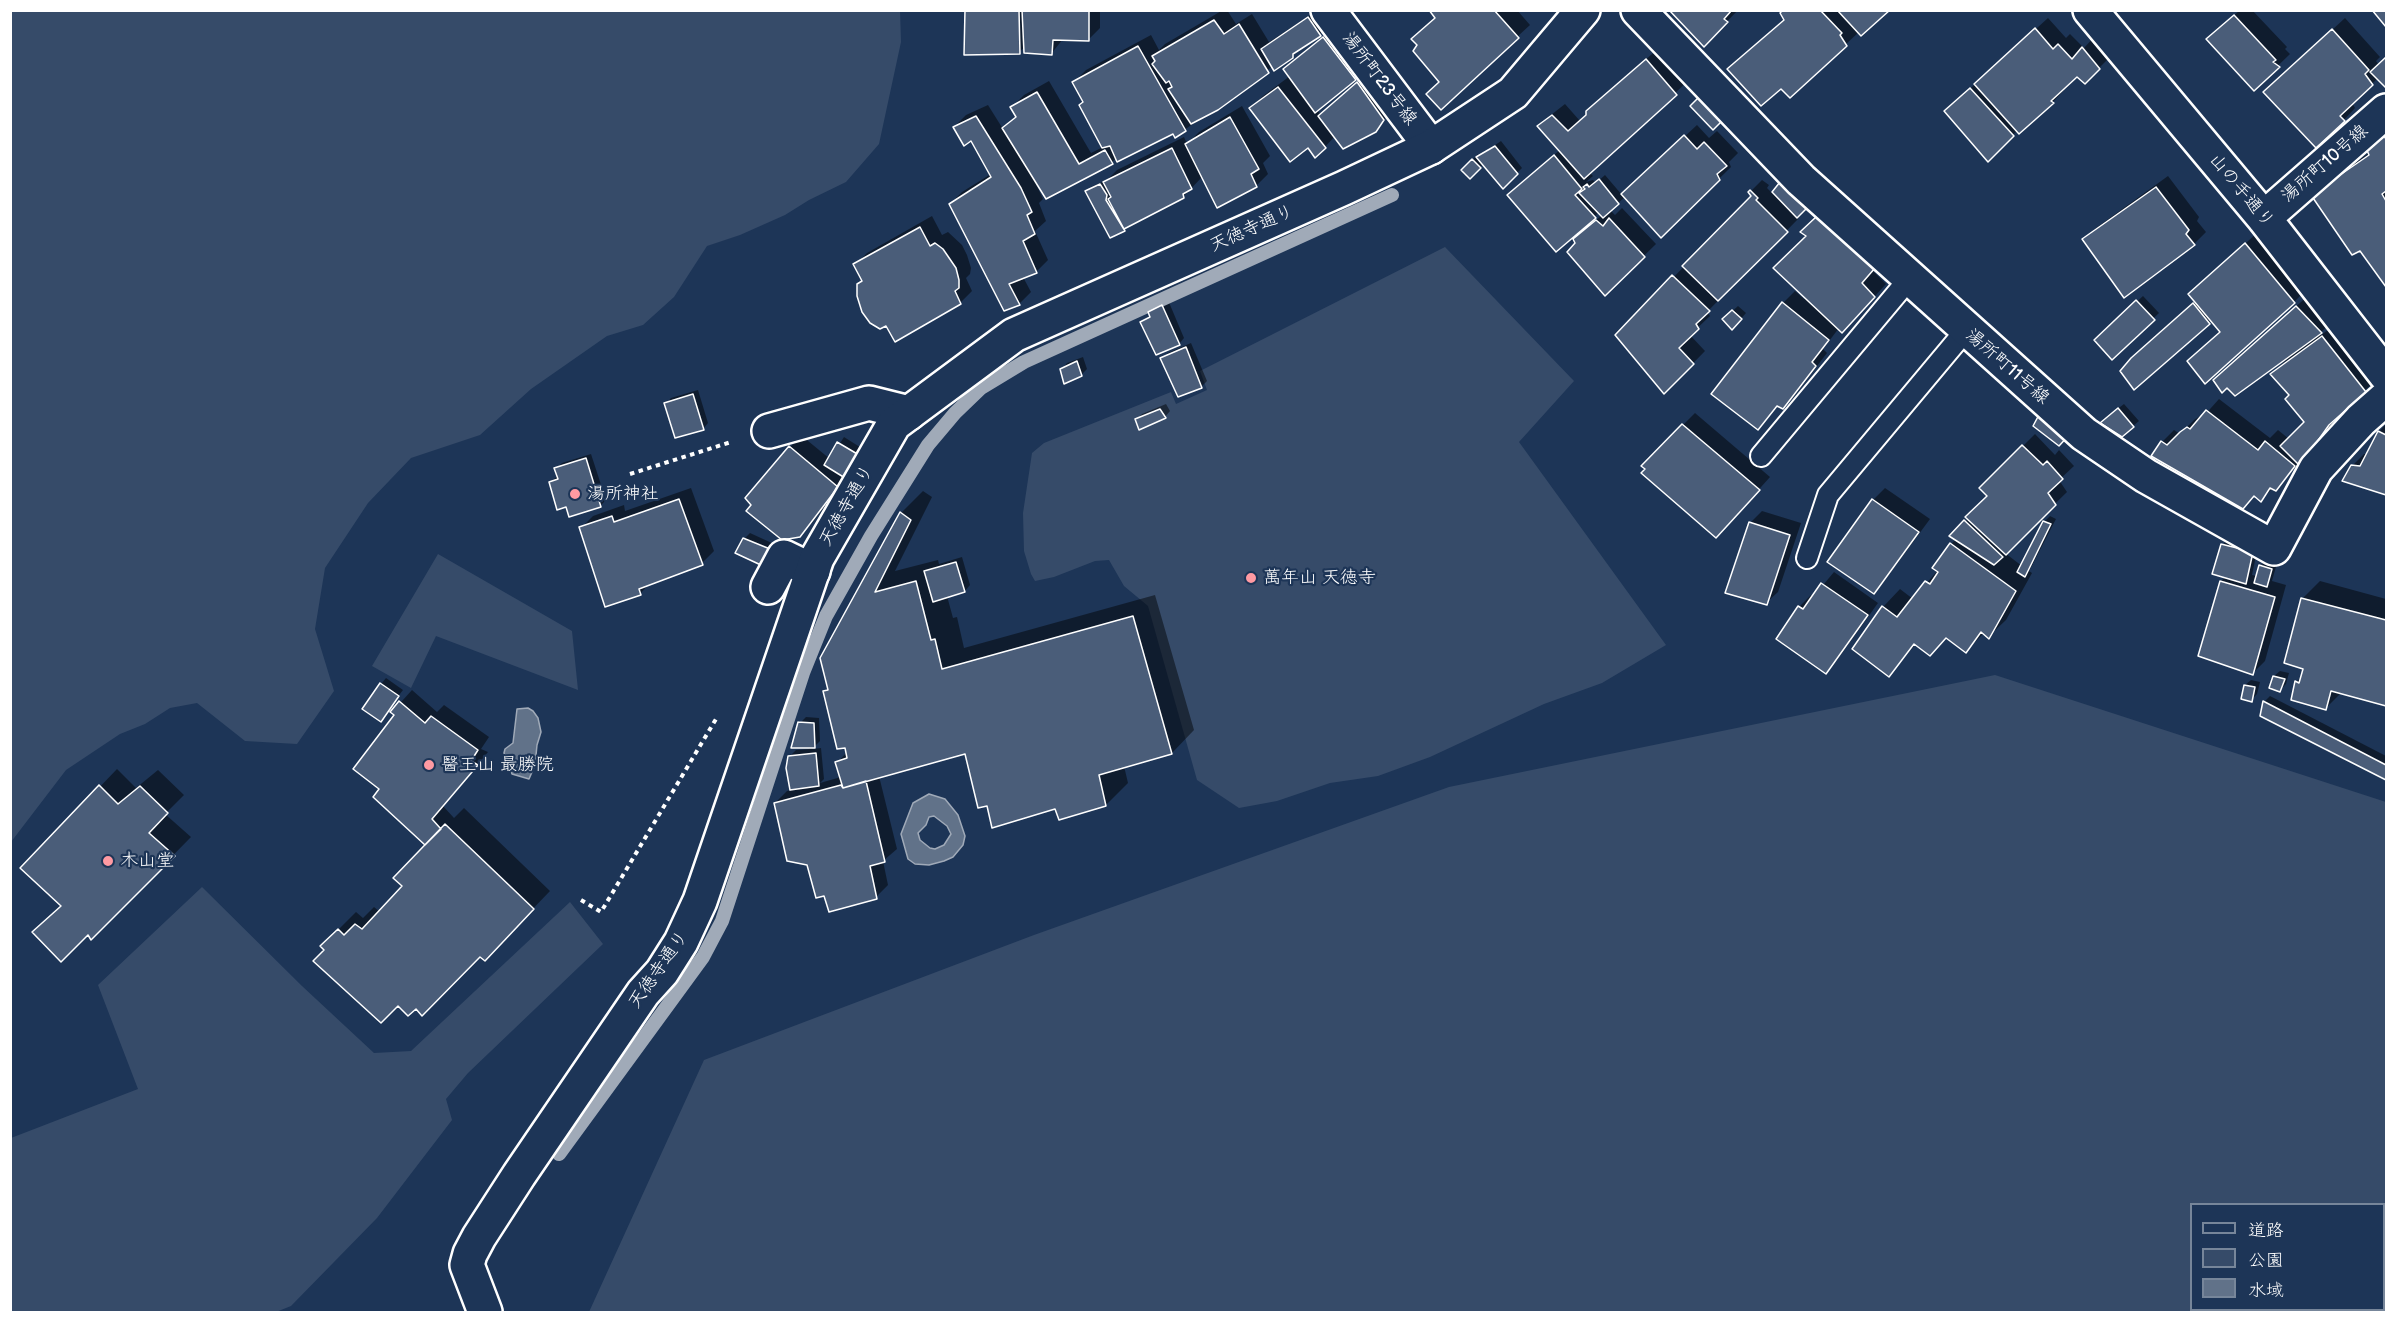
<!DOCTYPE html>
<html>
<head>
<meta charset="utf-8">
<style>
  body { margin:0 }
  #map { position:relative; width:2397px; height:1323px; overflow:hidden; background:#1d3557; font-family:"Balsamiq Sans","Klee One",sans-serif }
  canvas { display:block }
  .frame { position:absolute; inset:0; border:12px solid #fff; pointer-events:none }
  .legend { position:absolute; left:2190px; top:1203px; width:195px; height:108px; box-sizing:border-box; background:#1d3557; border:2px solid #77869a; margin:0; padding:8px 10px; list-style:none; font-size:18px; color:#fff }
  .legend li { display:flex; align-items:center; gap:12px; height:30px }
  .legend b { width:30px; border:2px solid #77869a }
</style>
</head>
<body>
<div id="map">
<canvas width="2397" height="1323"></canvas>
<div class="frame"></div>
<ul class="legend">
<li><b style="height:8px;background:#1d3557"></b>道路</li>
<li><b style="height:16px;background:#364b69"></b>公園</li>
<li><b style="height:16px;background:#617289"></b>水域</li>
</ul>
</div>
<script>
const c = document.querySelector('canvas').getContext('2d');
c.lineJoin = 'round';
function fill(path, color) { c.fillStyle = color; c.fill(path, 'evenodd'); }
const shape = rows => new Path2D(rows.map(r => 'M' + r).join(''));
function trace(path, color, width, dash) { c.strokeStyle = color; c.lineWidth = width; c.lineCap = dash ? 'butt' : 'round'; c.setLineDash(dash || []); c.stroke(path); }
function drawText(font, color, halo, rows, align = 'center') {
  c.font = font + ' "Balsamiq Sans","Klee One",sans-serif'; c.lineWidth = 4.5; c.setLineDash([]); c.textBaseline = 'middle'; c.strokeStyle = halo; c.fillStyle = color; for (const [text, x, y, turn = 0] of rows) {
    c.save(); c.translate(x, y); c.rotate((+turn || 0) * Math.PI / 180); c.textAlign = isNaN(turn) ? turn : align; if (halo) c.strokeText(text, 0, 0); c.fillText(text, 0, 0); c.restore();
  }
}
fill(shape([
  [11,10,900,10,901,42,879,144,846,182,809,200,785,215,740,235,707,246,674,297,643,325,607,336,531,389,480,435,411,458,368,503,325,568,315,629,334,691,297,744,245,741,197,703,170,708,145,724,120,734,66,770,11,842],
  [1445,247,1574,381,1519,442,1666,645,1602,683,1544,704,1430,757,1378,776,1330,783,1277,801,1239,808,1197,780,1148,606,1124,586,1109,560,1095,561,1054,577,1035,581,1031,574,1024,551,1023,513,1032,453,1044,443,1171,392,1176,404,1207,390,1200,371],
  [438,554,572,631,578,690,436,636,411,688,372,666],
  [1995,675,2386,802,2386,1312,589,1312,704,1060,1034,935,1449,787],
  [2384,1204,2384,1310,2192,1310,2192,1204],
  [202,887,302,986,374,1053,411,1051,570,902,603,944,468,1073,446,1099,452,1120,377,1218,291,1306,276,1312,11,1312,11,1138,138,1089,98,985]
]), '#364b69');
const water = shape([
  [528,708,533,711,538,718,541,732,537,745,535,765,529,779,512,774,504,753,505,749,513,743,517,709,528,708],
  [929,794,945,799,958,815,965,836,963,845,953,857,944,861,929,865,915,864,908,859,901,834,913,803,929,794],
  [934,816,947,826,951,834,944,845,935,849,930,848,920,840,918,833,926,825,929,817,934,816]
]);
fill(water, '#617289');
trace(water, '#a0aab8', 1.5);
fill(shape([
  [966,10,1100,10,1100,28,1088,40,1063,39,1051,54,1025,47,1019,52],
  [1223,10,1227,10,1236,24,1252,14,1269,42,1314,13,1326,29,1292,56,1273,66,1176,136,1173,132,1117,157,1112,162,1036,184,1043,199,1039,203,1046,221,1035,231,1048,260,1036,272,1023,277,1031,292,1019,304,950,204,962,192,991,174,972,139,954,127,966,115,988,105,1003,129,1017,116,1012,107,1024,95,1049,81,1091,153,1103,147,1074,82,1086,70,1151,35,1159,50,1165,44],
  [1431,10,1517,10,1530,25,1441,107,1436,17],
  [1671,10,1738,10,1716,33],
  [1784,10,1888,10,1859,32,1790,96,1781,87,1729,69,1785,19],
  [2240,10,2252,10,2287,47,2285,49,2290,54,2254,89,2208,39],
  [2048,18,2066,38,2070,34,2084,48,2095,36,2111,56,2085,82,2077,75,2062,88,2064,90,2053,102,2020,132,2018,130,1988,159,1951,106],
  [2345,18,2380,57,2376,61,2379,65,2386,59,2386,86,2378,78,2352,103,2355,108,2344,120,2277,81],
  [1336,26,1366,67,1317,110,1321,115,1363,78,1388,114,1376,131,1335,136,1325,147,1308,146,1251,108,1263,96,1290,76,1285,69,1297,58],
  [1659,48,1687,82,1589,172,1593,176,1586,182,1593,180,1596,183,1605,175,1622,195,1697,125,1709,138,1717,131,1738,153,1729,162,1731,167,1661,236,1625,197,1610,210,1615,215,1622,208,1656,244,1605,294,1575,239,1602,215,1599,212,1595,216,1521,183,1560,150,1539,127,1551,115,1565,104,1580,121,1600,99],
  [1242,106,1270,156,1263,163,1268,174,1256,186,1203,176,1183,197,1129,225,1124,230,1087,192,1093,186,1107,180,1117,170,1184,137,1187,144,1199,132],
  [2386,132,2386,284,2361,249,2325,184,2369,153,2367,149],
  [1501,141,1522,168,1503,187,1484,163,1470,177,1463,170,1478,154,1479,156],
  [2168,176,2199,217,2197,221,2206,232,2194,244,2084,239,2096,228],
  [1785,178,1798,219,1707,312,1710,316,1690,335,1705,351,1665,392,1617,335,1753,196,1750,192,1762,180,1769,185,1767,188,1772,193],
  [932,216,942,235,948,232,962,245,967,255,971,268,970,274,966,278,972,291,960,303,863,280,855,265,867,253],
  [2258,232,2306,290,2294,302,2222,331,2212,320,2209,323,2144,346,2196,301,2202,283],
  [1872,270,1886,284,1854,319,1839,328,1823,349,1827,353,1795,395,1783,407,1779,405,1758,428,1713,393,1783,303,1795,291,1804,299],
  [2309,295,2333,321,2319,334,2321,335,2335,325,2377,379,2338,415,2312,452,2299,463,2276,489,2273,488,2261,500,2255,495,2243,507,2162,442,2174,430,2180,434,2194,420,2200,416,2202,418,2219,399,2270,438,2278,430,2289,439,2306,422,2291,395,2272,374,2288,358,2287,357,2226,368],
  [2143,296,2159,313,2112,358,2096,340],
  [1168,300,1184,338,1179,344,1142,322,1151,315,1150,312,1155,306],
  [1738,306,1746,313,1738,322,1724,319],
  [1191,343,1207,381,1201,387,1162,359,1168,353],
  [1083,357,1087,369,1081,375,1062,369,1067,363],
  [698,390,708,423,703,429,666,404,671,398],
  [1166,404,1170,411,1165,417,1137,419,1142,414],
  [2124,404,2139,421,2133,426,2107,417],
  [1695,413,1770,477,1727,525,1643,465],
  [2386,424,2386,493,2344,480,2352,466,2364,454,2368,454,2379,432],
  [2035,434,2055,455,2059,450,2074,466,2059,480,2067,492,2005,553,2022,566,2044,522,2050,516,2056,519,2029,571,2032,573,2006,620,1988,637,1984,633,1966,651,1947,637,1930,655,1916,644,1888,675,1855,649,1883,607,1900,589,1913,599,1938,570,1951,544,1956,539,1952,536,1989,496,1981,488],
  [802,436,830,459,844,437,863,449,849,474,812,523,799,535,752,506,790,447],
  [591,454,606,500,600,506,567,505,550,482,558,476,556,469,562,463],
  [691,488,714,551,702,563,651,582,640,594,581,528,593,516,624,505,625,511],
  [1885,488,1930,519,1885,580,1874,592,1873,500],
  [923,491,932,497,895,571,938,560,939,564,962,557,970,585,965,591,947,596,953,618,957,617,964,648,1155,595,1194,730,1172,753,1124,766,1128,783,1106,805,1056,807,988,805,966,752,879,776,897,849,883,861,888,885,876,897,825,894,775,803,787,791,791,790,788,768,790,756,796,750,809,749,800,723,806,717,819,718,820,741,812,749,821,748,824,779,820,783,841,777,837,763,847,752,824,692,829,688,901,513],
  [1762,511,1801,523,1778,592,1766,603,1750,523],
  [750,533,774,544,769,558,744,539],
  [2228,539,2258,546,2252,575,2257,576,2261,566,2266,560,2277,563,2272,581,2286,585,2265,661,2253,673,2221,581,2226,577,2223,545],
  [1834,572,1878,603,1837,660,1825,672,1799,607,1811,595,1813,597],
  [2320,581,2386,599,2386,705,2342,692,2326,708,2296,682,2303,676,2305,668,2302,599],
  [2280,671,2289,673,2286,684,2280,690,2274,676],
  [386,678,403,690,380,720,381,684],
  [2251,680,2260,682,2257,694,2251,700,2245,685],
  [412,690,437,712,444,705,489,737,481,749,488,752,443,806,454,818,464,808,550,891,502,941,480,955,416,1007,322,946,356,912,363,918,374,907,380,912,404,886,443,829,441,827,425,843,381,789,396,715,392,712],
  [2270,696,2386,756,2386,779,2262,715,2265,701],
  [117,769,136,788,158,770,184,795,165,814,191,837,92,938,62,905,22,868]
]), '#0007');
trace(shape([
  [559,1154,703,957,722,921,803,673,826,616,871,536,928,445,955,413,981,388,1024,362,1392,195]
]), '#a0aab8', 14);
const building = shape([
  [965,10,1019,10,1020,54,964,55,965,10],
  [1022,10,1089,10,1089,41,1053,40,1052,55,1024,53,1022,10],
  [1429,10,1494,10,1519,38,1441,110,1426,94,1439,82,1413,51,1417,45,1411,39,1435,18,1429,10],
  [1669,10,1732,10,1724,19,1728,22,1704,47,1669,10],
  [1783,10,1820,10,1842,33,1840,35,1847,46,1790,98,1781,89,1761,106,1727,69,1784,20,1780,13,1783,10],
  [1837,10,1890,10,1861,36,1837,10],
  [2372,10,2386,10,2386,27,2372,10],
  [2234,15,2276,60,2273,62,2280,67,2254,91,2206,39,2234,15],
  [1308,17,1321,36,1293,54,1293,58,1274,71,1261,49,1308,17],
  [1214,20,1224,34,1239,24,1269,73,1218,110,1191,124,1168,89,1172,87,1169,81,1166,83,1152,64,1155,61,1152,56,1214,20],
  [2035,28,2053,49,2058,44,2072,59,2082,47,2100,69,2085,84,2077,77,2051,101,2054,103,2019,134,1974,84,2035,28],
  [2332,29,2369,70,2365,74,2373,85,2340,116,2345,121,2316,148,2263,92,2332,29],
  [1323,37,1356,80,1315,113,1283,69,1323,37],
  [1138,46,1186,131,1175,138,1173,134,1117,162,1110,146,1102,148,1079,105,1083,102,1072,82,1138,46],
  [2386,57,2386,88,2370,72,2386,57],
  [1646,59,1677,95,1584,179,1537,126,1552,115,1568,131,1586,115,1586,111,1646,59],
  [1357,82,1384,120,1376,132,1343,149,1318,116,1357,82],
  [1278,87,1326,148,1315,158,1308,148,1290,162,1249,108,1278,87],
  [1970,88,2014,136,1988,162,1944,111,1970,88],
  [1037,92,1079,164,1105,150,1113,164,1046,199,1002,128,1016,117,1010,107,1037,92],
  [1701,95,1724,119,1713,130,1690,106,1701,95],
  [976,116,1021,188,1032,212,1027,215,1035,234,1023,241,1037,273,1009,284,1020,305,1004,311,949,204,991,177,971,141,964,146,953,127,976,116],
  [1230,117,1259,169,1251,174,1257,187,1217,208,1185,144,1230,117],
  [1684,135,1697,149,1704,142,1727,166,1717,174,1720,180,1661,238,1621,194,1684,135],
  [2384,136,2386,139,2386,191,2382,194,2386,201,2386,287,2360,251,2352,255,2311,195,2369,155,2366,148,2384,136],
  [1495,146,1518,174,1503,189,1476,157,1495,146],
  [1172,148,1192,189,1183,194,1184,198,1124,229,1108,199,1111,197,1103,182,1172,148],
  [1554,155,1582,189,1575,195,1596,218,1556,252,1507,195,1554,155],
  [1472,159,1481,168,1470,179,1461,170,1472,159],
  [1784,177,1811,204,1797,218,1772,192,1784,177],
  [1599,179,1619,204,1603,218,1579,193,1585,189,1583,187,1587,184,1589,187,1599,179],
  [1100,184,1107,195,1106,200,1125,231,1110,238,1085,191,1100,184],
  [2156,187,2189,230,2186,234,2195,245,2124,298,2082,239,2156,187],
  [1750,190,1758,198,1756,200,1788,232,1718,301,1682,266,1751,196,1748,192,1750,190],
  [1817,216,1875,268,1862,283,1875,297,1842,333,1773,268,1806,236,1800,232,1817,216],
  [1609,218,1645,257,1605,296,1567,252,1575,243,1573,239,1596,220,1603,226,1609,218],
  [920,227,930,246,935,243,943,249,956,268,959,280,959,288,955,291,961,304,895,342,886,326,880,329,870,323,862,312,857,296,857,284,862,281,853,264,920,227],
  [2245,243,2295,303,2205,384,2187,361,2220,332,2188,294,2245,243],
  [1672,275,1710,311,1696,324,1699,329,1679,348,1694,364,1664,394,1615,335,1672,275],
  [2136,300,2155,320,2112,360,2094,340,2136,300],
  [1782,302,1829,340,1812,362,1816,366,1783,409,1777,406,1758,430,1711,394,1782,302],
  [2193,303,2210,324,2134,390,2120,371,2131,358,2193,303],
  [1162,305,1180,345,1156,355,1140,322,1150,317,1148,312,1162,305],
  [2296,306,2322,333,2235,396,2227,388,2222,393,2213,380,2296,306],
  [1732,310,1742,319,1732,330,1722,319,1732,310],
  [2322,336,2366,392,2329,425,2300,466,2280,446,2304,422,2285,399,2289,395,2270,374,2322,336],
  [1186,347,1202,388,1178,397,1160,358,1186,347],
  [1077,361,1082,376,1064,384,1060,369,1077,361],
  [693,394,704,430,675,438,664,403,693,394],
  [2118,408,2134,427,2122,437,2100,423,2118,408],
  [1160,409,1166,418,1139,430,1135,419,1160,409],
  [2206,410,2258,450,2265,441,2295,466,2276,491,2270,488,2261,502,2254,496,2243,509,2151,456,2161,441,2167,445,2180,432,2187,427,2190,429,2206,410],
  [2041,411,2069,435,2059,446,2033,426,2041,411],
  [1682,424,1760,490,1716,538,1641,473,1645,469,1641,466,1682,424],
  [2378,431,2386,435,2386,495,2342,481,2351,465,2360,466,2378,431],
  [837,442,859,455,845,478,824,465,837,442],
  [2022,445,2043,465,2047,461,2063,479,2048,493,2056,505,2006,555,1965,517,1987,496,1979,488,2022,445],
  [789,446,838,487,800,537,782,540,746,511,751,505,745,498,789,446],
  [586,458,601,507,569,517,566,507,557,510,549,482,558,479,554,468,586,458],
  [679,499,703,565,639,589,641,595,605,607,579,527,612,516,614,522,679,499],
  [1872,499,1919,532,1874,594,1827,562,1872,499],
  [900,512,911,520,875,592,916,581,931,640,935,639,942,669,1133,616,1172,754,1099,775,1106,806,1059,820,1055,809,992,828,987,806,978,808,965,754,843,788,835,762,847,758,845,748,837,749,823,691,828,690,820,658,900,512],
  [1964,520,2003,557,1994,565,1949,536,1964,520],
  [2043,521,2051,524,2025,577,2017,572,2043,521],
  [1749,522,1790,535,1767,605,1725,593,1749,522],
  [743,538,770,549,763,566,735,553,743,538],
  [1950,543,2016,591,1989,639,1981,632,1966,653,1946,638,1930,656,1914,644,1889,677,1852,649,1882,606,1897,617,1925,581,1930,584,1938,572,1932,568,1950,543],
  [2221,544,2253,552,2246,584,2212,574,2221,544],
  [956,562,965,592,933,602,924,571,956,562],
  [2259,565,2272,569,2267,587,2254,583,2259,565],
  [2220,581,2275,597,2253,675,2198,656,2220,581],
  [1821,583,1868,615,1826,674,1776,639,1798,606,1803,609,1821,583],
  [2301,598,2386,620,2386,706,2331,691,2326,710,2291,700,2295,681,2299,683,2303,669,2284,663,2301,598],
  [2273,676,2285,679,2280,692,2269,688,2273,676],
  [380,683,399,696,381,722,362,709,380,683],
  [2244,685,2255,687,2252,702,2241,699,2244,685],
  [399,701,425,723,431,716,478,750,471,761,478,765,432,819,441,829,425,845,373,797,379,789,353,769,394,715,390,712,399,701],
  [2263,701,2386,765,2386,780,2260,716,2263,701],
  [798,722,814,723,815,748,791,748,798,722],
  [816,753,819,786,790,790,786,768,788,756,816,753],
  [866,781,885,862,870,866,877,899,829,912,824,896,816,898,807,865,787,861,774,803,841,785,843,788,866,781],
  [99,785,118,804,140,786,168,813,149,833,175,856,91,940,88,935,61,962,32,932,61,906,20,868,99,785],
  [445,824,534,909,485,961,480,957,422,1016,416,1009,408,1016,398,1006,381,1023,313,961,324,950,320,946,338,929,344,935,355,924,362,929,402,886,393,878,445,824]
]);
fill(building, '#4a5d79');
trace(building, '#fff', 1.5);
const service = shape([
  [1761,456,1909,279],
  [1807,558,1828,495,1966,330]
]);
const minor = shape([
  [1328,10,1431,147],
  [1638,10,1801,180,2084,434,2146,476,2274,548,2316,469,2361,420,2386,398],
  [2090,10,2264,218,2386,375],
  [2264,218,2386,111],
  [769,431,869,403,909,413],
  [768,587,784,557,813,571]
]);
const tertiary = shape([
  [485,1312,467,1265,470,1254,479,1237,519,1175,643,993,662,972,681,942,700,901,817,558,894,424,1014,335,1344,188,1431,147,1513,93,1583,10]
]);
trace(service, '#fff', 24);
trace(minor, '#fff', 38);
trace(tertiary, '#fff', 38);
trace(shape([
  [630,474,731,442],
  [581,900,601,912,716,719]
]), '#fff', 4, [4.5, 4.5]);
trace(service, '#1d3557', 20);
trace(minor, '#1d3557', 33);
trace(tertiary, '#1d3557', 33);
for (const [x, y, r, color] of [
  [575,494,6,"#ff9aa2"],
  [1251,578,6,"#ff9aa2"],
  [429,765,6,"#ff9aa2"],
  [108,861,6,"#ff9aa2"]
]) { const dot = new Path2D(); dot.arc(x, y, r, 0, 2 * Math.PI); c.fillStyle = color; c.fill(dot); trace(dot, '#1d3557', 2); }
drawText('18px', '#fff', '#1d3557', [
  ["湯所町23号線",1379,79,53],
  ["湯所町10号線",2325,164,-41],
  ["山の手通り",2241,191,50],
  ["天徳寺通り",1252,229,-24],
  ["湯所町11号線",2007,367,41],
  ["天徳寺通り",847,506,-60],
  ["天徳寺通り",659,970,-55]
]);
drawText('18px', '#fff', '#1d3557', [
  ["湯所神社",587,494],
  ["萬年山 天徳寺",1263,578],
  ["醫王山 最勝院",441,765],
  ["木山堂",120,861]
], 'left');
</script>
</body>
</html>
